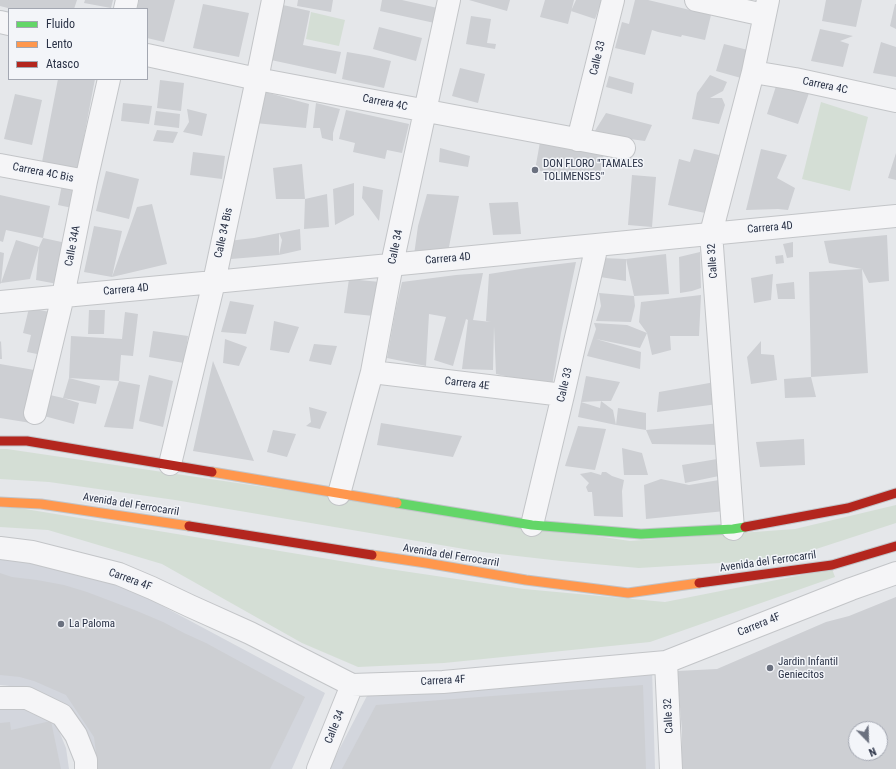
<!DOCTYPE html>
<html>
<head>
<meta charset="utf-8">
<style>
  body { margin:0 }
  #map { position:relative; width:896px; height:769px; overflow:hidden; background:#e5e7ea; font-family:"Roboto Condensed",sans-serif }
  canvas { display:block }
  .legend { position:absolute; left:8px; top:8px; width:140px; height:72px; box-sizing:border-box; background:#f3f5f9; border:1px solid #a3a7b1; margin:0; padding:5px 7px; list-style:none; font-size:12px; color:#2a3246 }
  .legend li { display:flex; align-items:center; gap:8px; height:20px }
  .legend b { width:20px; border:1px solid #a3a7b1 }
  .north { position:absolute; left:848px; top:721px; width:40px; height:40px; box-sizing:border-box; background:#f3f5f9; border:1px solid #a3a7b1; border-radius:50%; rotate:157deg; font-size:11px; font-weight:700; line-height:16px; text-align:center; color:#2a3246 }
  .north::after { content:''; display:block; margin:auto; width:14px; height:18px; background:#6b717f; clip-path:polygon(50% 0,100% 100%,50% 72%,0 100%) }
</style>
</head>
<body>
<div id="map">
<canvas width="896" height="769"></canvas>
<ul class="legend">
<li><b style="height:5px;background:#63d668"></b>Fluido</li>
<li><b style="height:5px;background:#ff974d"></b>Lento</li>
<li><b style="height:5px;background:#b3261e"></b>Atasco</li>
</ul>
<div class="north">N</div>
</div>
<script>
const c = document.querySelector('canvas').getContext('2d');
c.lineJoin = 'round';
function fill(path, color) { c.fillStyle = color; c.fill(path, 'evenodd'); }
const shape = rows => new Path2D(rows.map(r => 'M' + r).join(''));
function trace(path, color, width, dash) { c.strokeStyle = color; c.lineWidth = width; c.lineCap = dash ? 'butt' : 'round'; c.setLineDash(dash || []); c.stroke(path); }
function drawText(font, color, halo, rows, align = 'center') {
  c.font = font + ' "Roboto Condensed",sans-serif'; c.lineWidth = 3; c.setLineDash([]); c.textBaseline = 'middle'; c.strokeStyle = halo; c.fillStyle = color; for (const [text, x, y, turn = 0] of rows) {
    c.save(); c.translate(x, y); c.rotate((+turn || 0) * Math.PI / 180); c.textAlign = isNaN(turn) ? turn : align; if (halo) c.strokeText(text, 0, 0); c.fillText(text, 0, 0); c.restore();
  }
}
fill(shape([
  [0,558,15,559,125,586,325,693,292,769,90,769,29,688,0,685],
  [652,669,655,769,329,769,369,692],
  [0,700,28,703,55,721,66,748,69,769,0,769]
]), '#d3d6dd');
fill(shape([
  [311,12,345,20,339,46,306,39],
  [821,102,868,117,850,191,802,179],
  [0,449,7,449,630,541,795,529,896,505,896,523,810,551,753,561,639,568,561,561,482,552,175,500,49,482,0,479],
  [0,508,19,508,389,569,524,589,665,602,832,569,835,577,650,642,444,663,358,667,302,643,162,564,48,530,0,527]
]), '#d4ded5');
fill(shape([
  [0,0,77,0,74,9,12,9,0,6],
  [85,0,113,0,111,8,84,3],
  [139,0,175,0,164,42,147,38,147,9,137,9],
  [298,0,333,0,331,12,297,6],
  [382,0,402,0,442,9,439,24,380,11],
  [469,0,510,0,507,11],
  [545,0,574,0,568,24,540,17],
  [576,0,602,0,595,19,571,11],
  [635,0,648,0,711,15,705,40,682,35,681,37,658,32,652,30,645,55,615,48,622,22,629,24],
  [826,0,862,0,856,27,822,21],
  [203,4,249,13,239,57,193,48],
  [895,4,896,4,896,29,890,26],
  [283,5,310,11,303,45,341,52,336,74,271,60],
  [471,16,491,19,487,43,496,44,495,49,466,44],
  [379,27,422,38,416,61,373,49],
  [820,29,853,36,840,41,849,44,843,67,811,61],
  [881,42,896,47,896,77,873,73],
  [724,44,748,50,741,78,716,71],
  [347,52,370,56,391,61,384,88,342,79],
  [460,68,485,74,478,103,452,96],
  [710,75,727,82,723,91,710,98,722,98,725,105,719,124,692,119,697,93],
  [609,76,634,83,632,94,606,87],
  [58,79,95,79,78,168,42,162],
  [160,80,184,83,181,111,157,108],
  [777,83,809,93,798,124,767,114],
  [265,92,309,104,306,128,255,123],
  [15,94,42,100,32,145,4,139],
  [123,103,152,106,149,124,121,121],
  [316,103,340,109,333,133,333,141,322,138,320,128,313,128],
  [187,109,207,114,202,136,183,132,189,122],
  [346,110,409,124,402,153,387,150,385,159,353,152,355,143,339,139],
  [156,111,180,114,179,128,154,125],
  [606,113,652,125,645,141,593,134],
  [157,130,178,132,173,143,153,141],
  [540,142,604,153,599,181,535,170],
  [440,148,470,156,468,167,439,162],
  [694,149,719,155,705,213,668,205,679,159,690,162],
  [761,149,787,155,777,178,795,188,788,210,778,209,746,210],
  [193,152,225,156,222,179,190,175],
  [896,153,896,180,888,178],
  [302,164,305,199,327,194,329,227,304,229,305,199,276,199,273,168],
  [106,171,139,179,129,219,96,211],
  [632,175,656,177,652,227,628,225],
  [63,179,82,182,77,209,58,205],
  [354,183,354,215,335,225,333,189],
  [363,186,383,190,379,221,362,198],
  [427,194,459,196,448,252,414,255,418,226],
  [0,195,50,206,43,238,6,230,3,242,0,241],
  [518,202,521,234,493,235,489,203],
  [152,204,167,264,112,277,84,272,94,226,122,231,112,277,137,207],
  [300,229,301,250,279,255,282,240,279,233,279,255,231,259,228,241,254,238,279,233],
  [887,235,889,281,869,283,862,269,829,263,824,241],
  [43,238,71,244,63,285,36,280,39,247,30,279,1,283,0,284,0,252,4,253,1,283,16,240,39,247],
  [793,242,793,257,787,258,783,244],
  [700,252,701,288,692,291,680,293,679,257],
  [666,254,669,294,634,296,626,259,626,281,600,277,602,258,626,259],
  [783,255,784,263,776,264,775,256],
  [576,262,561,333,552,386,496,374,494,326,493,370,462,369,468,320,466,319,453,366,434,360,446,317,429,314,426,366,387,358,396,308,402,282,456,275,483,273,473,320,491,322,486,321,489,274,527,268],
  [862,269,868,373,811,377,809,272],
  [773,274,771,300,754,303,751,278],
  [349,279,380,282,374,316,344,313],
  [794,282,795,299,778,299,776,284],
  [599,293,634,296,635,306,631,322,596,321,601,306],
  [701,295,699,336,670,336,671,350,652,355,647,333,640,348,596,339,641,352,640,369,587,356,596,329,594,323,627,325,647,333,639,322,641,302],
  [230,301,254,305,246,334,221,332],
  [29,308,50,312,42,355,27,352,31,335,23,333],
  [89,310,105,310,104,334,88,334],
  [125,312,138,314,133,356,121,355,119,381,140,385,133,429,104,427,119,381,69,378,71,336,122,339],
  [274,321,299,327,289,353,270,350],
  [153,331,188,336,184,363,149,357],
  [225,339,247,347,239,366,223,363],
  [1,341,2,359,0,359,0,342],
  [761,341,761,354,774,355,777,380,751,384,747,357],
  [314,344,337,346,331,365,309,361],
  [213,361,254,461,193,451],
  [0,364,40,371,31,423,0,418],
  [149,375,173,381,163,427,139,421],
  [586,376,620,382,611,401,601,401,613,410,616,425,618,408,646,413,646,430,616,425,578,417,581,402,600,408,601,401,581,402],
  [811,377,816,397,785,398,784,379],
  [69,378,100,386,96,404,63,398],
  [715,382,718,404,657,412,659,392],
  [50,395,63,398,79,403,74,424,44,416],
  [309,407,327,412,320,429,306,426,311,422],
  [381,423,462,436,453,457,377,445],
  [721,423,724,445,652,444,646,430],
  [578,426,606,429,595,470,565,466],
  [273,430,296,434,287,457,267,452],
  [804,439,805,465,760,467,756,442],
  [622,448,642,453,648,475,624,475],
  [717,459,719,476,685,483,682,465],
  [591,472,601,475,602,472,606,472,612,476,624,480,622,491,623,517,594,516,592,492,588,492,586,487,589,483,580,474],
  [661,479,689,485,719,480,725,511,646,519,644,485],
  [0,573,12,577,37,580,64,585,87,592,137,611,163,622,184,633,206,643,305,697,270,769,98,769,94,737,66,695,34,681,20,677,0,675],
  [896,597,896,769,682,769,682,731,677,671,717,669,826,622,849,616],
  [856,729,880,729,880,753,856,753],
  [643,685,646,769,342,769,376,705,557,691],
  [51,721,61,769,0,769,0,723,10,722,11,730]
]), '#cdcfd3');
const street = shape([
  [696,0,764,15],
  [125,9,127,0],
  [0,22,9,24],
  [147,55,257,79,624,148],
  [753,72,795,79,896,101],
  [578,140,613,0],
  [0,165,86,181],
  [0,302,214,282,896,216],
  [372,372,563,395],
  [35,413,63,296,86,181,109,79],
  [170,464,214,282,257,79,273,0],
  [339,494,372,372,392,264,449,0],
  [532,525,563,395,597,245],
  [733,529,711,233,753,72,768,0],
  [0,548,32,552,119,574,152,588,190,606,250,633,352,685,443,682,666,662,851,589,896,573],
  [666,662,671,769],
  [0,698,27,698,62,715,76,735,86,760,86,769],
  [318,769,352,685]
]);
const fast = shape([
  [397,503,532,525,641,534,733,529,745,527]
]);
const slow = shape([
  [212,472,397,503],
  [0,502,41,504,189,526],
  [372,555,426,563,526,580,628,593,699,583]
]);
const jam = shape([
  [0,441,27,441,212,472],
  [189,526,372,555],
  [745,527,848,508,896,493],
  [699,583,832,565,896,546]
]);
trace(street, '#c3c5c8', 24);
trace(fast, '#c1c4c8', 11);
trace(slow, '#c1c4c8', 11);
trace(jam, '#c1c4c8', 11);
trace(street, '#f5f5f7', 22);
trace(fast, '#63d668', 9);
trace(slow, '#ff974d', 9);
trace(jam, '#b3261e', 9);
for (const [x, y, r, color] of [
  [535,170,4,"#6b717f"],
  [61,624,4,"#6b717f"],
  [770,668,4,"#6b717f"]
]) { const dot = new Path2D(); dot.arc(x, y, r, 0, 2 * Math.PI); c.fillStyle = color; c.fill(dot); trace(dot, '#f3f5f9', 1.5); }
drawText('11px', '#2a3246', '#f3f5f9', [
  ["Calle 33",598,58,-76],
  ["Carrera 4C",825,86,12],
  ["Carrera 4C",385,103,11],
  ["Carrera 4C Bis",43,173,11],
  ["Carrera 4D",770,228,-5],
  ["Calle 34 Bis",224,233,-78],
  ["Calle 34A",73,246,-79],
  ["Calle 34",396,247,-78],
  ["Carrera 4D",448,259,-5],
  ["Calle 32",713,261,-94],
  ["Carrera 4D",126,290,-5],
  ["Carrera 4E",467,384,7],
  ["Calle 33",565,385,-77],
  ["Avenida del Ferrocarril",131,505,9],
  ["Avenida del Ferrocarril",451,556,9],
  ["Avenida del Ferrocarril",768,562,-8],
  ["Carrera 4F",130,580,20],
  ["Carrera 4F",759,625,-22],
  ["Carrera 4F",443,681,-3],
  ["Calle 32",669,716,-93],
  ["Calle 34",335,727,-68]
]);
drawText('11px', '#2a3246', '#f3f5f9', [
  ["DON FLORO \"TAMALES",543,164],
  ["TOLIMENSES\"",543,177],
  ["La Paloma",69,624],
  ["Jardin Infantil",778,662],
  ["Geniecitos",778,675]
], 'left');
</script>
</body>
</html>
